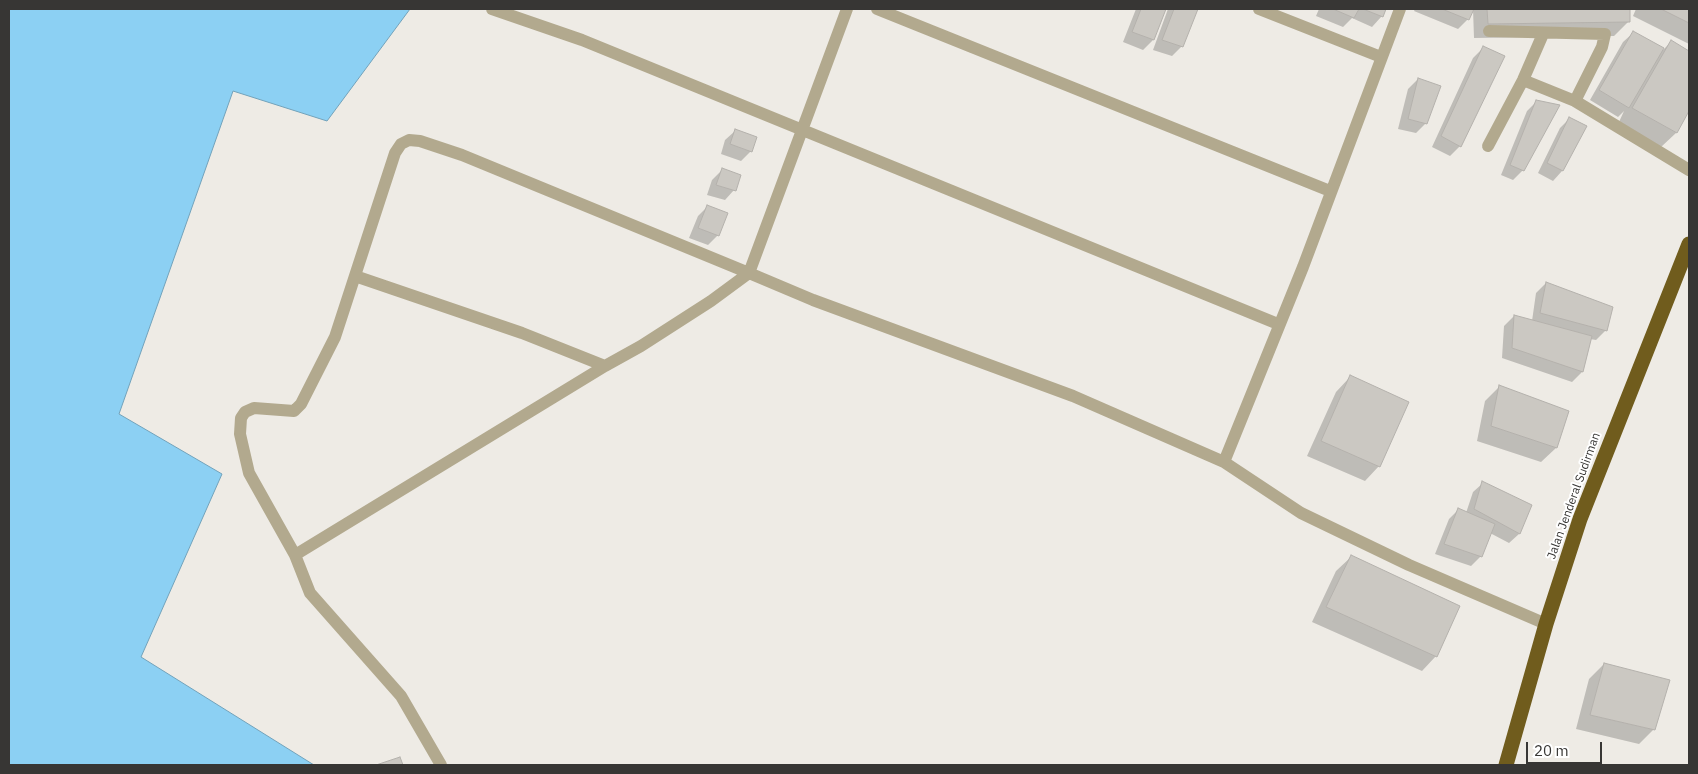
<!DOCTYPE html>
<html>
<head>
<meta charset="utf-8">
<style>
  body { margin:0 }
  #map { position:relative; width:1698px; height:774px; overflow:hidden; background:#eeebe5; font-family:"IBM Plex Sans",sans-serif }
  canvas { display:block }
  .frame { position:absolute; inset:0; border:10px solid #373634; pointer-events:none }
  .scale { position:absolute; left:1526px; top:742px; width:76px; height:22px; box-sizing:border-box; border:2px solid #373634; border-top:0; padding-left:6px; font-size:15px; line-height:18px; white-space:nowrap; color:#373634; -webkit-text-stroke:4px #fff; paint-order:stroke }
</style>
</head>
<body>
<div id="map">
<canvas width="1698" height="774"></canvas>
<div class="frame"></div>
<div class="scale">20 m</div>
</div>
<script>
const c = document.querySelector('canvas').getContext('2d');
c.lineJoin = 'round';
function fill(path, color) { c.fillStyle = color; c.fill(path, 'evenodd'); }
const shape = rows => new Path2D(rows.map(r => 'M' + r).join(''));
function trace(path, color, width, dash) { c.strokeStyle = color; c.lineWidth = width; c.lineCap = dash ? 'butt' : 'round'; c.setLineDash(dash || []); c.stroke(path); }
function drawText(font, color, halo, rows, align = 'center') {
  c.font = font + ' "IBM Plex Sans",sans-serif'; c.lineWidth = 4; c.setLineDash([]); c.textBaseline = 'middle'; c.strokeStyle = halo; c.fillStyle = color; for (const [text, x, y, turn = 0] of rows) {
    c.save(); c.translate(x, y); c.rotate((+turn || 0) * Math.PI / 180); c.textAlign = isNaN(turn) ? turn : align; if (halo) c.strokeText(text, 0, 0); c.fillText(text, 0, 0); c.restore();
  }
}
const water = shape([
  [9,9,410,9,327,121,233,91,119,414,222,474,141,657,314,765,9,765,9,9]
]);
fill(water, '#8cd0f3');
trace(water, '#72a2ba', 1);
fill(shape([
  [1136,9,1165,9,1153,40,1143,50,1123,42],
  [1168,9,1196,9,1182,46,1172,56,1153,50],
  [1319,9,1385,9,1381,17,1372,27,1352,18,1343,27,1316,16],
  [1415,9,1472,9,1468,19,1458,29,1414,11],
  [1473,9,1628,9,1628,22,1614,36,1474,38],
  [1636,9,1689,9,1689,44,1633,16],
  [1633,33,1663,50,1671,42,1689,52,1689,109,1676,133,1661,147,1619,122,1624,111,1618,117,1590,100,1623,42],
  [1483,48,1460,146,1450,156,1432,147,1473,58],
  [1418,79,1426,123,1416,133,1398,129,1408,89],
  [1537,101,1523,170,1513,180,1501,175,1527,111],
  [1570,118,1585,126,1562,171,1553,181,1538,173,1560,128],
  [735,131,751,151,741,161,721,154,725,140],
  [722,170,734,190,725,200,707,195,712,180],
  [708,206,718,235,708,245,689,238,698,216],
  [1546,283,1606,330,1596,340,1590,339,1582,372,1572,382,1502,358,1504,326,1514,316,1532,321,1536,293],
  [1350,377,1379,466,1365,481,1307,456,1336,392],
  [1500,386,1568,411,1556,448,1541,462,1477,441,1485,401],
  [1483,483,1531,506,1519,534,1509,543,1490,533,1481,556,1471,566,1435,554,1449,519,1459,509,1466,513,1473,492],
  [1351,557,1436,656,1422,671,1312,622,1336,571],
  [1604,664,1654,729,1639,744,1576,729,1589,679]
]), '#0003');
const building = shape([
  [1141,9,1166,9,1154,40,1132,32,1141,9],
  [1174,9,1198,9,1183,47,1162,40,1174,9],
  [1333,9,1359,9,1354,18,1333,9],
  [1363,9,1386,9,1383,17,1363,9],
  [1442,9,1474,9,1469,20,1442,9],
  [1487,9,1630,9,1630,22,1488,24,1487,9],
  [1661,9,1689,9,1689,23,1661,9],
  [1633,31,1664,48,1629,108,1599,90,1633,31],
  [1671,40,1689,51,1689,111,1677,133,1632,108,1671,40],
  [1483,46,1505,56,1461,147,1441,136,1483,46],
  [1418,78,1441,86,1427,124,1408,119,1418,78],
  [1536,100,1560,105,1524,171,1510,165,1536,100],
  [1569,117,1587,126,1563,171,1547,163,1569,117],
  [735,129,757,137,752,152,730,144,735,129],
  [722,168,741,175,736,191,716,185,722,168],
  [707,205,728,213,719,236,698,228,707,205],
  [1546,282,1613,307,1607,331,1540,313,1546,282],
  [1514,315,1592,336,1583,372,1512,348,1514,315],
  [1350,375,1409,402,1380,467,1321,441,1350,375],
  [1499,385,1569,411,1557,448,1491,426,1499,385],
  [1482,481,1532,505,1520,534,1474,509,1482,481],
  [1458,508,1495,524,1482,557,1444,544,1458,508],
  [1351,555,1460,606,1437,657,1326,607,1351,555],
  [1604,663,1670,680,1655,730,1590,715,1604,663],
  [400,757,403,765,376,765,400,757]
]);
fill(building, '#cbc8c2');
trace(building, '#b4b1ac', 1);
trace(shape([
  [492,9,582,40,1278,324],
  [847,9,749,273,813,300,1073,396,1224,462,1301,513,1409,565,1546,624],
  [877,9,1330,191],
  [1259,9,1381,57],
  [1489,31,1605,34,1602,47,1575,101],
  [1523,80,1575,101,1689,170],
  [1488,146,1523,80,1543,34],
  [355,276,522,333,605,366],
  [1224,462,1303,267,1400,9],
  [295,555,605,366,641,346,711,301,749,273],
  [441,765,401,696,310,593,295,555,249,473,240,434,241,418,245,412,254,408,294,411,301,404,335,337,395,153,401,144,409,140,420,141,462,155,749,273]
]), '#b2a98e', 12);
trace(shape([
  [1506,765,1546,624,1580,519,1689,244]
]), '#705c1d', 15);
drawText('12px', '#373634', '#fff', [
  ["Jalan Jenderal Sudirman",1574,496,-70]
]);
</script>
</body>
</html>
